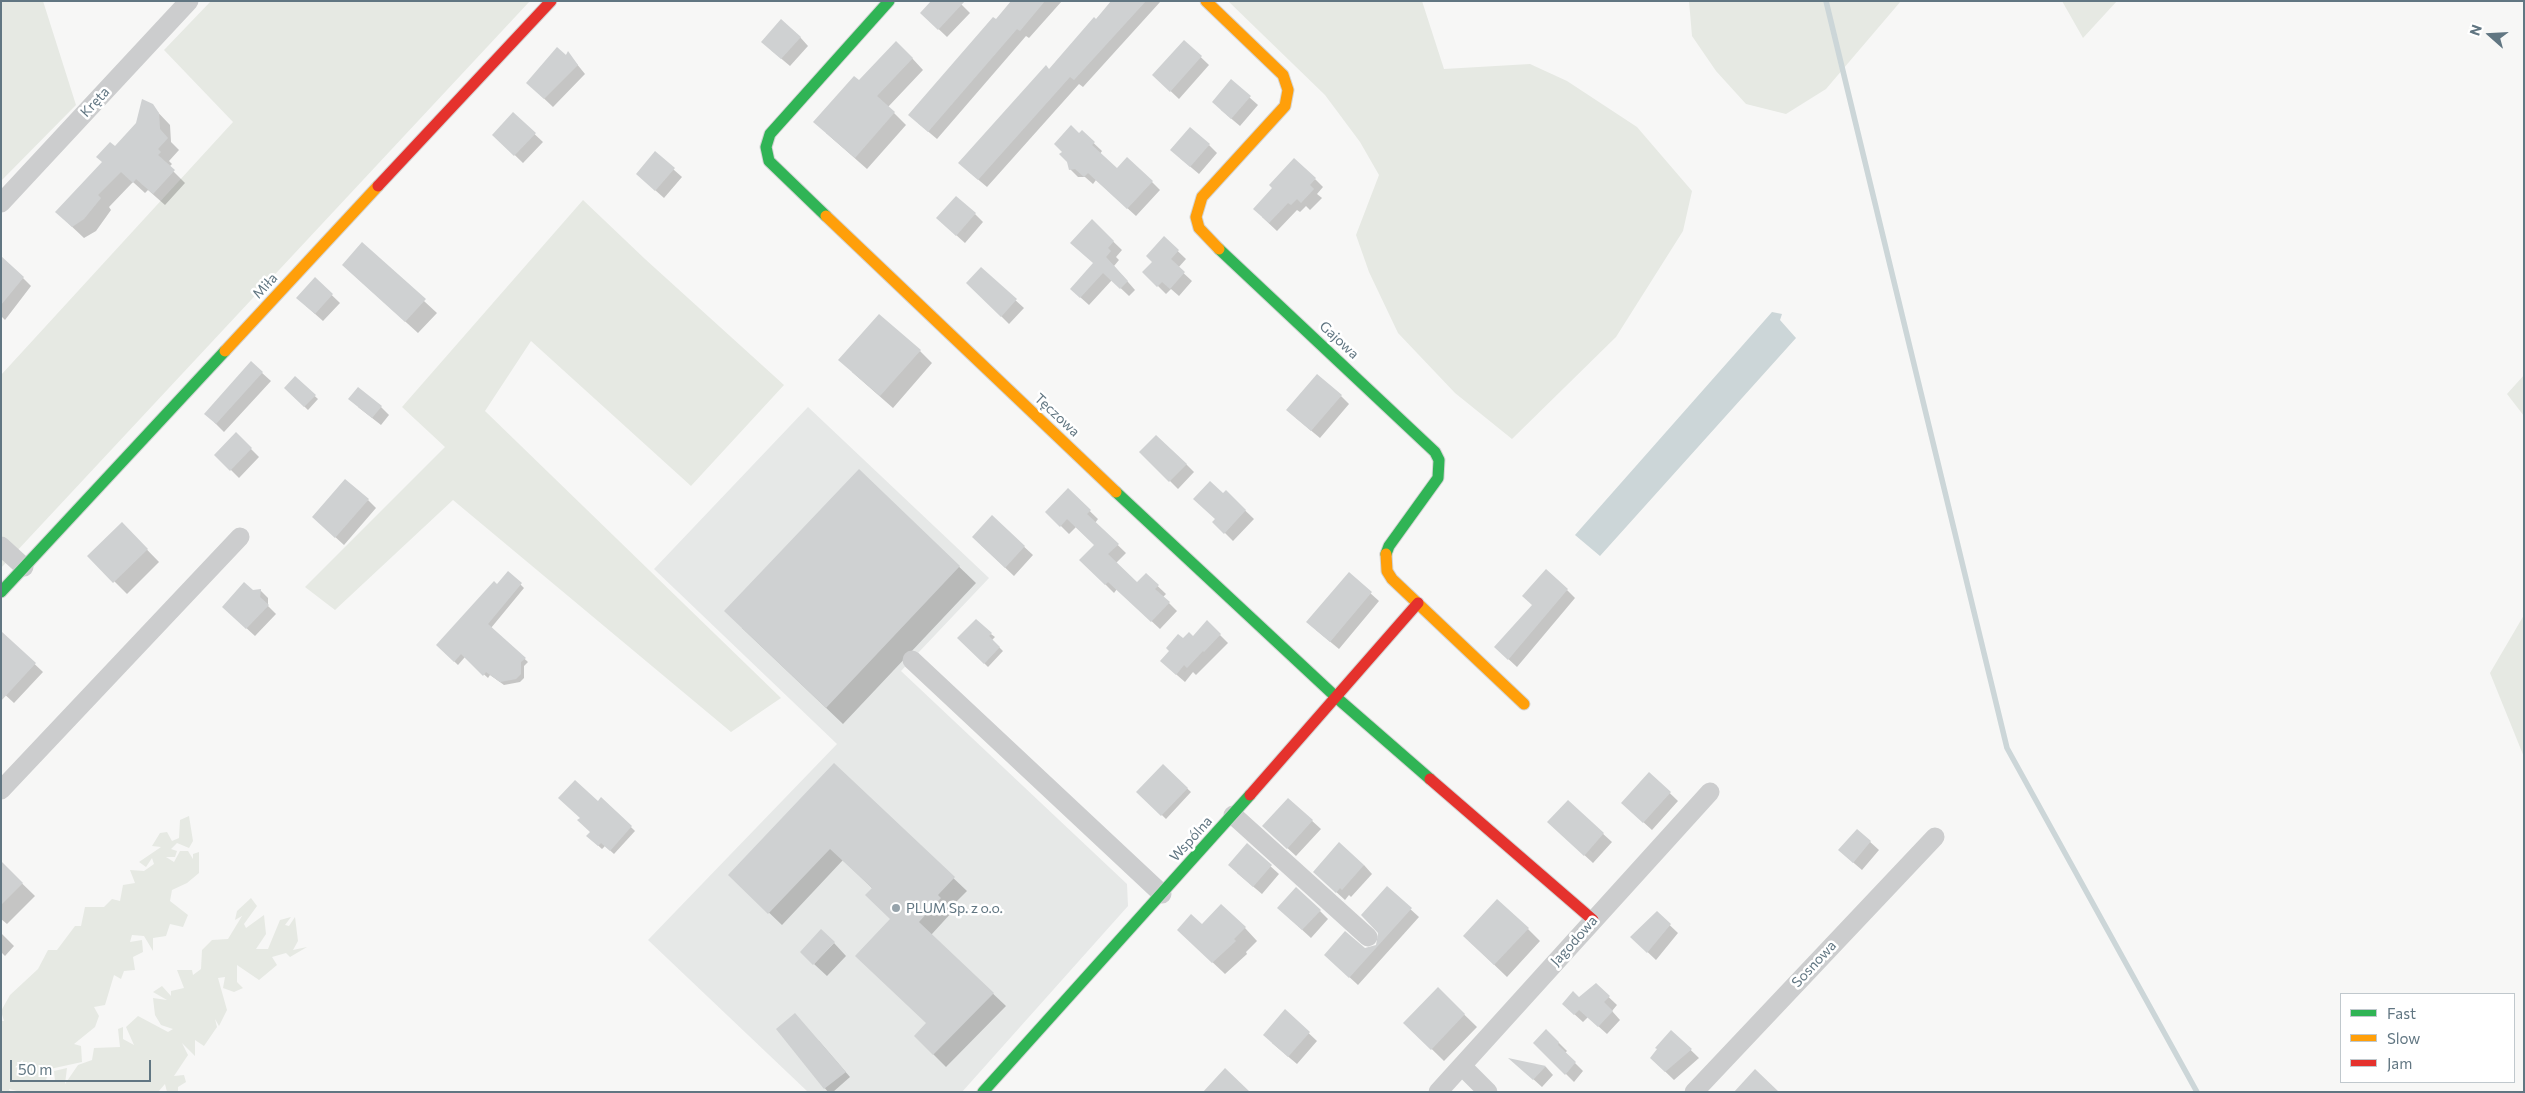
<!DOCTYPE html>
<html>
<head>
<meta charset="utf-8">
<style>
  body { margin:0 }
  #map { position:relative; width:2525px; height:1093px; overflow:hidden; background:#f7f7f6; font-family:Commissioner,sans-serif }
  canvas { display:block }
  .frame { position:absolute; inset:0; border:2px solid #617682; pointer-events:none }
  .legend { position:absolute; left:2340px; top:993px; width:175px; height:90px; box-sizing:border-box; background:#fff; border:1px solid #c0c8cd; margin:0; padding:6px 9px; list-style:none; font-size:15px; color:#617682 }
  .legend li { display:flex; align-items:center; gap:10px; height:25px }
  .legend b { width:25px; border:1px solid #c0c8cd }
  .north { position:absolute; left:2465px; top:10px; width:50px; height:50px; -webkit-text-stroke:4px #fff; paint-order:stroke; rotate:289deg; font-size:14px; font-weight:700; line-height:20px; text-align:center; color:#617682 }
  .north::after { content:''; display:block; margin:auto; width:18px; height:22px; background:#617682; clip-path:polygon(50% 0,100% 100%,50% 72%,0 100%) }
  .scale { position:absolute; left:10px; top:1060px; width:141px; height:22px; box-sizing:border-box; border:2px solid #617682; border-top:0; padding-left:6px; font-size:15px; line-height:18px; white-space:nowrap; color:#617682; -webkit-text-stroke:4px #fff; paint-order:stroke }
</style>
</head>
<body>
<div id="map">
<canvas width="2525" height="1093"></canvas>
<div class="frame"></div>
<ul class="legend">
<li><b style="height:6px;background:#30b455"></b>Fast</li>
<li><b style="height:6px;background:#ff9f0a"></b>Slow</li>
<li><b style="height:6px;background:#e5322d"></b>Jam</li>
</ul>
<div class="north">N</div>
<div class="scale">50 m</div>
</div>
<script>
const c = document.querySelector('canvas').getContext('2d');
c.lineJoin = 'round';
function fill(path, color) { c.fillStyle = color; c.fill(path, 'evenodd'); }
const shape = rows => new Path2D(rows.map(r => 'M' + r).join(''));
function trace(path, color, width, dash) { c.strokeStyle = color; c.lineWidth = width; c.lineCap = dash ? 'butt' : 'round'; c.setLineDash(dash || []); c.stroke(path); }
function drawText(font, color, halo, rows, align = 'center') {
  c.font = font + ' Commissioner,sans-serif'; c.lineWidth = 5; c.setLineDash([]); c.textBaseline = 'middle'; c.strokeStyle = halo; c.fillStyle = color; for (const [text, x, y, turn = 0] of rows) {
    c.save(); c.translate(x, y); c.rotate((+turn || 0) * Math.PI / 180); c.textAlign = isNaN(turn) ? turn : align; if (halo) c.strokeText(text, 0, 0); c.fillText(text, 0, 0); c.restore();
  }
}
fill(shape([
  [808,407,989,578,901,671,1127,884,1128,906,962,1092,808,1092,648,940,837,744,654,569]
]), '#e6e8e7');
fill(shape([
  [1,1,43,1,76,105,1,181],
  [211,1,530,1,1,568,1,375,233,122,164,50],
  [1228,1,1422,1,1444,69,1530,64,1567,81,1637,127,1692,191,1683,231,1616,337,1512,439,1455,393,1398,333,1369,272,1356,235,1379,175,1360,142,1325,95],
  [1689,1,1901,1,1826,89,1786,114,1746,104,1716,71,1692,36],
  [2062,1,2117,1,2083,38],
  [583,200,645,259,784,385,691,486,531,341,485,411,781,698,731,732,453,500,335,610,305,587,445,447,402,407],
  [2524,375,2524,416,2507,394],
  [2524,615,2524,757,2490,673],
  [189,816,193,841,189,848,177,843,171,849,177,851,175,857,166,857,174,862,180,851,188,851,193,859,193,854,199,852,199,873,187,883,172,890,170,901,188,915,183,927,170,924,166,936,153,938,153,951,144,936,132,935,130,942,142,940,143,952,133,957,135,970,124,971,121,979,114,975,105,1005,94,1007,99,1016,95,1027,74,1044,81,1046,82,1062,50,1069,46,1080,55,1081,54,1071,67,1068,65,1084,78,1065,92,1060,94,1048,120,1047,118,1029,123,1027,123,1039,134,1045,126,1027,138,1016,168,1032,173,1029,161,1025,155,1015,153,998,167,1000,153,992,162,986,171,996,171,991,184,988,177,970,192,970,193,975,201,969,202,950,212,940,228,939,242,916,235,920,237,911,251,898,257,906,244,924,246,928,264,915,266,934,256,949,268,949,280,920,291,917,285,925,289,926,295,917,298,941,293,950,307,947,290,957,286,953,272,957,277,965,259,980,237,965,237,982,243,988,234,992,223,988,225,977,218,978,227,1010,219,1026,215,1019,217,1027,204,1046,195,1040,195,1056,182,1043,188,1055,174,1076,184,1075,186,1082,178,1087,178,1092,167,1092,165,1084,158,1092,21,1092,9,1089,10,1092,2,1092,1,1021,4,1021,1,1011,10,995,38,969,48,950,57,950,75,926,81,926,85,907,104,907,112,899,120,901,123,885,135,883,130,870,144,871,154,864,152,858,146,867,139,862,161,847,152,846,160,833,167,832,172,841,179,838,180,820]
]), '#e6e9e3');
fill(shape([
  [1772,312,1782,314,1780,320,1796,338,1600,556,1575,535]
]), '#ccd6d8');
fill(shape([
  [958,1,970,13,947,37,930,21],
  [1012,1,1062,1,1029,38,1026,36,937,139,918,123],
  [1113,1,1161,1,1083,87,1079,84,987,187,968,171,1050,70],
  [800,37,808,46,790,66,771,50],
  [1184,41,1209,65,1179,99,1162,83],
  [568,53,585,74,553,107,536,91],
  [912,58,923,70,888,107,906,125,867,169,826,133,859,81],
  [1231,81,1258,105,1240,126,1221,110],
  [152,106,170,125,171,142,179,150,169,161,172,164,169,167,185,183,165,205,148,190,145,193,133,182,109,207,111,210,96,231,84,238,68,223,104,163],
  [513,114,543,142,523,163,494,135],
  [1082,132,1102,151,1100,154,1117,170,1152,182,1160,190,1136,216,1096,180,1093,184,1085,177,1078,177,1070,169,1079,134],
  [1209,145,1217,153,1199,174,1180,158],
  [655,153,682,177,664,198,646,182],
  [1315,179,1323,187,1317,194,1322,198,1310,210,1306,206,1300,212,1297,210,1277,231,1262,217],
  [975,214,983,222,965,243,946,226],
  [1092,221,1122,250,1116,257,1119,260,1114,266,1135,290,1129,296,1112,280,1089,305,1080,297,1094,264],
  [1164,238,1186,259,1178,268,1192,281,1179,296,1171,289,1166,294,1144,272,1153,262],
  [362,244,437,313,418,333,356,277],
  [1,267,23,278,31,286,5,320,1,316],
  [981,269,1024,308,1009,324,968,283],
  [315,279,340,303,323,321,306,306],
  [920,351,932,363,893,408,852,372],
  [251,363,271,381,224,432,214,422],
  [295,378,318,399,308,410,285,388],
  [1341,396,1349,404,1320,438,1296,418],
  [358,407,381,407,389,415,381,425],
  [236,434,259,457,239,478,216,455],
  [1141,452,1186,464,1194,472,1178,489],
  [859,471,976,583,843,724,742,628],
  [1068,490,1098,519,1095,523,1126,553,1116,563,1137,583,1146,575,1166,594,1163,597,1177,611,1160,629,1117,589,1114,593,1081,560,1095,545,1076,527,1069,534,1055,520],
  [1226,492,1254,519,1233,541,1214,522],
  [368,500,376,508,344,545,322,525],
  [992,517,1033,555,1014,576,981,545],
  [122,524,159,562,127,594,89,556],
  [509,573,524,588,491,628,528,662,524,666,524,678,520,682,504,685,490,675,488,678,465,657,458,665,437,645],
  [1349,574,1379,601,1339,649,1316,630],
  [260,590,268,598,268,606,276,614,255,636,232,615],
  [1567,590,1575,598,1517,667,1504,655,1533,605],
  [991,634,995,637,992,640,1003,651,988,667,959,638],
  [1220,635,1228,643,1196,675,1193,672,1185,682,1170,669,1183,640],
  [6,637,43,672,14,703,1,691],
  [834,765,967,891,950,908,953,911,931,935,1006,1006,946,1067,928,1049,927,1024,891,919,873,889,843,860,782,925,742,887],
  [1163,766,1191,792,1166,819,1138,792],
  [1650,774,1678,801,1652,830,1631,811],
  [601,798,635,831,614,854,605,846,602,849,591,839,598,802],
  [1288,799,1321,829,1296,856,1272,834],
  [1568,802,1612,842,1593,863,1557,830],
  [1857,830,1879,850,1862,870,1848,858],
  [1247,845,1279,874,1262,894,1237,873],
  [1,863,35,896,7,924,1,919],
  [1364,865,1372,874,1351,897,1349,895,1345,900,1323,880],
  [1387,888,1419,917,1358,985,1334,963,1377,946],
  [1320,911,1328,919,1311,938,1287,916],
  [1657,913,1678,933,1656,960,1640,945],
  [1202,926,1245,928,1257,941,1246,952,1247,954,1225,974,1191,942],
  [1528,929,1540,941,1507,977,1464,936],
  [1,933,14,946,5,956,1,952],
  [834,943,846,956,827,976,814,964],
  [1596,985,1617,1005,1612,1011,1620,1020,1607,1034,1588,1017,1583,1022,1563,1004,1579,999],
  [1438,989,1477,1027,1444,1061,1405,1023],
  [1285,1011,1317,1041,1297,1064,1272,1043],
  [778,1029,819,1041,850,1077,833,1092,828,1092],
  [1672,1032,1699,1058,1674,1080,1651,1058],
  [1535,1043,1559,1043,1567,1051,1565,1053,1583,1071,1574,1082],
  [1512,1060,1546,1067,1553,1075,1542,1087]
]), '#0003');
trace(shape([
  [1826,1,2007,748,2197,1092]
]), '#ccd6d8', 5.5);
fill(shape([
  [931,1,965,1,938,30,920,13],
  [1011,1,1045,1,1020,31,1017,29,928,132,908,115,993,17,996,19],
  [1111,1,1146,1,1074,80,1070,77,978,180,958,163,1046,65,1049,69,1094,17,1096,19],
  [781,19,801,37,781,59,761,42],
  [1184,40,1202,56,1170,92,1152,75],
  [896,41,913,58,877,96,895,112,855,158,813,122,854,76,859,80],
  [557,47,566,55,568,51,578,65,544,99,526,83],
  [1231,79,1251,96,1231,119,1212,102],
  [142,99,153,104,159,113,160,129,168,138,158,149,161,152,158,155,175,170,153,194,136,179,133,183,121,172,98,195,101,198,84,219,72,227,55,212,102,162,96,157,110,142,115,146,136,123],
  [513,112,536,133,514,156,492,135],
  [1071,125,1079,133,1082,130,1095,142,1092,145,1117,168,1127,157,1153,181,1127,209,1088,173,1084,177,1075,169,1069,170,1067,162,1059,154,1062,152,1054,144],
  [1190,127,1210,144,1190,167,1170,150],
  [655,151,675,168,655,191,636,174],
  [1294,158,1316,178,1310,185,1314,189,1301,203,1297,199,1291,205,1288,203,1269,223,1253,209,1272,188,1269,185],
  [956,196,976,213,956,236,936,218],
  [1092,219,1114,241,1108,248,1111,251,1106,257,1128,281,1120,289,1103,273,1080,298,1070,289,1093,263,1070,243],
  [1164,236,1179,250,1171,259,1185,272,1170,289,1162,282,1157,287,1142,272,1152,262,1146,256],
  [362,242,426,299,405,322,342,265],
  [1,256,24,277,1,305],
  [981,267,1017,299,1001,317,966,283],
  [315,277,333,294,315,314,296,298],
  [879,314,921,350,880,396,838,360],
  [251,361,263,372,216,424,204,414],
  [1317,374,1342,395,1311,431,1286,410],
  [295,376,316,395,304,407,284,388],
  [358,387,382,406,372,418,348,399],
  [236,432,252,448,230,471,214,455],
  [1156,435,1187,464,1169,482,1139,452],
  [859,469,960,566,826,708,724,611],
  [345,479,369,499,335,538,312,517],
  [1210,481,1223,493,1226,490,1246,510,1224,534,1212,522,1215,519,1193,499],
  [1068,488,1091,510,1087,514,1119,544,1108,554,1137,582,1146,573,1159,585,1155,589,1170,602,1151,622,1108,582,1105,585,1079,560,1094,545,1067,519,1060,527,1045,512],
  [992,515,1025,546,1005,568,972,537],
  [122,522,148,549,113,583,87,556],
  [1546,569,1568,589,1508,660,1494,647,1532,605,1522,596],
  [508,571,522,583,488,624,526,658,521,662,521,674,516,679,500,682,486,672,483,676,461,654,454,662,436,645,494,581,497,584],
  [1349,572,1372,592,1330,642,1306,622],
  [244,582,253,590,261,589,260,597,269,605,246,629,222,607],
  [976,619,992,633,989,636,1000,647,984,664,957,638],
  [1207,620,1221,634,1204,652,1203,651,1187,668,1184,665,1176,675,1160,661,1169,651,1166,648,1178,634,1183,638,1189,632,1193,636],
  [1,631,36,663,1,701],
  [834,763,955,877,938,895,941,898,919,922,994,993,933,1055,914,1036,926,1023,855,956,890,919,865,895,872,888,830,849,768,914,728,875],
  [1163,764,1188,788,1161,816,1136,792],
  [1649,772,1671,792,1643,823,1621,803],
  [575,780,598,801,601,797,632,826,610,851,601,843,598,846,586,836,590,832,577,820,580,818,558,798],
  [1288,798,1313,820,1287,849,1262,826],
  [1568,800,1604,833,1584,856,1547,822],
  [1857,829,1871,841,1853,863,1838,850],
  [1339,842,1364,865,1342,890,1340,888,1336,893,1313,872],
  [1247,843,1272,865,1253,887,1228,865],
  [1,861,23,883,1,905],
  [1387,886,1412,908,1349,978,1324,955,1345,931,1365,948,1376,945,1378,933,1361,915],
  [1296,887,1321,910,1302,930,1277,908],
  [1497,899,1529,928,1494,965,1463,936],
  [1221,904,1246,927,1234,939,1236,941,1212,963,1177,930,1191,914,1202,924],
  [1657,911,1671,924,1647,953,1630,937],
  [821,929,835,942,813,965,800,952],
  [1596,983,1610,996,1604,1002,1613,1011,1598,1027,1579,1010,1574,1015,1562,1004,1573,991,1579,997],
  [1438,987,1465,1014,1431,1050,1403,1023],
  [1285,1009,1310,1032,1288,1057,1263,1035],
  [795,1013,846,1072,824,1089,776,1029],
  [1546,1029,1559,1042,1558,1045,1576,1062,1565,1075,1533,1043],
  [1671,1030,1692,1049,1665,1072,1650,1058,1657,1049,1655,1048],
  [1508,1058,1546,1066,1533,1080],
  [1225,1068,1250,1092,1203,1092],
  [1755,1069,1779,1092,1734,1092]
]), '#cfd1d2');
const fast = shape([
  [826,216,769,161,766,147,770,134,889,1],
  [1219,249,1435,452,1439,460,1438,478,1389,546,1386,554],
  [1116,492,1337,698,1430,779],
  [1,592,225,351],
  [983,1092,1250,795]
]);
const slow = shape([
  [1206,1,1283,75,1288,90,1285,106,1202,197,1196,217,1199,228,1219,249],
  [826,216,1116,492],
  [225,351,378,186],
  [1386,554,1387,571,1392,579,1524,704]
]);
const jam = shape([
  [378,186,551,1],
  [1430,779,1593,920],
  [1250,795,1418,603]
]);
trace(fast, '#d3d4d4', 13);
trace(slow, '#d3d4d4', 13);
trace(jam, '#d3d4d4', 13);
trace(shape([
  [1,203,189,1],
  [1,546,24,567],
  [912,660,1162,894],
  [1,790,240,537],
  [1233,815,1368,937],
  [1462,1066,1488,1092],
  [1438,1092,1710,792],
  [1694,1092,1935,837]
]), '#cccdce', 19);
trace(fast, '#30b455', 11);
trace(slow, '#ff9f0a', 11);
trace(jam, '#e5322d', 11);
for (const [x, y, r, color] of [
  [896,908,5,"#96a3ab"]
]) { const dot = new Path2D(); dot.arc(x, y, r, 0, 2 * Math.PI); c.fillStyle = color; c.fill(dot); trace(dot, '#fff', 2); }
drawText('14px', '#617682', '#fff', [
  ["Kręta",95,102,-47],
  ["Miła",265,286,-47],
  ["Gajowa",1339,340,43],
  ["Tęczowa",1057,415,43],
  ["Wspólna",1191,839,-48],
  ["Jagodowa",1574,941,-48],
  ["Sosnowa",1814,964,-47]
]);
drawText('14px', '#617682', '#fff', [
  ["PLUM Sp. z o.o.",906,908]
], 'left');
</script>
</body>
</html>
